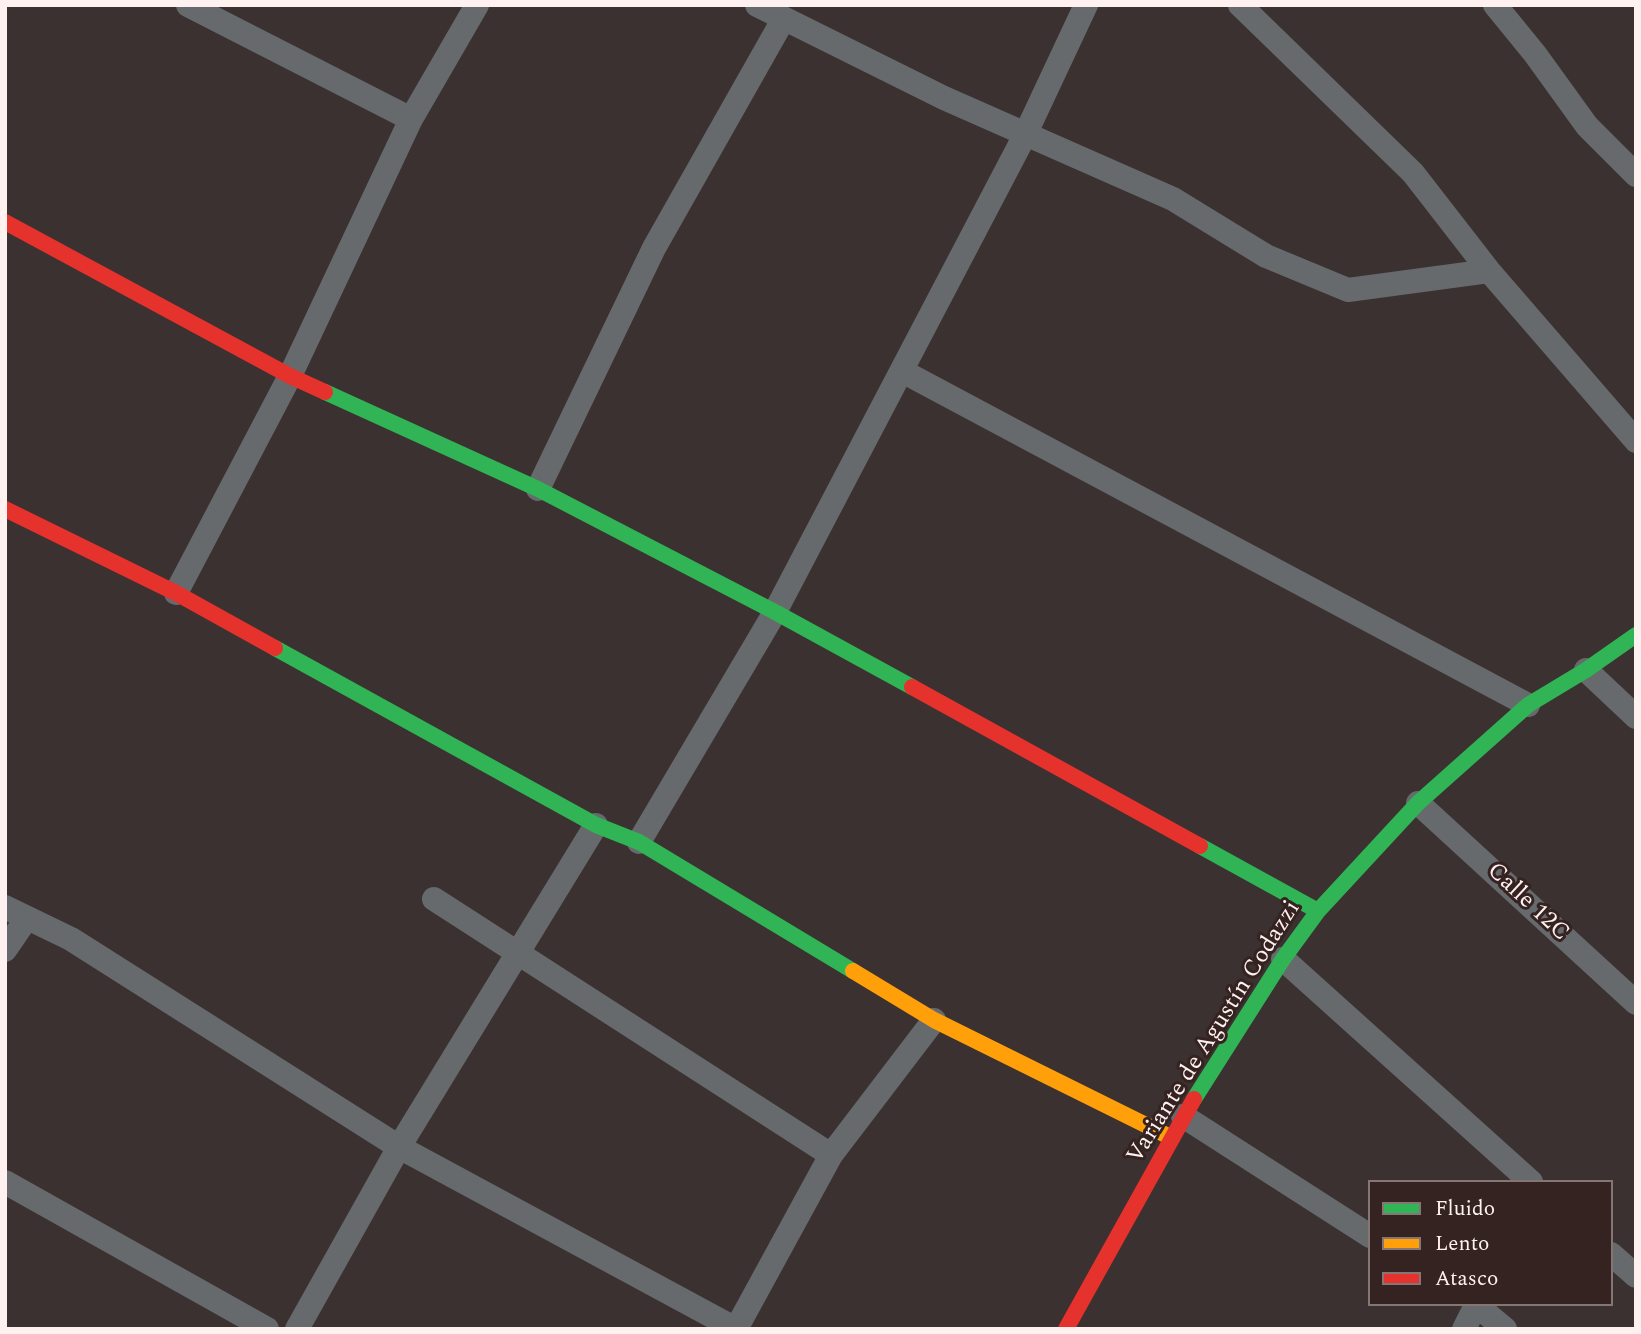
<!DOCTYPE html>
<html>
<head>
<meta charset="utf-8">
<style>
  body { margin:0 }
  #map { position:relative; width:1641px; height:1334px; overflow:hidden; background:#3b3130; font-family:Spectral,serif }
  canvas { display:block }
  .frame { position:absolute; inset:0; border:7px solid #fef1f0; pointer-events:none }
  .legend { position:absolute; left:1368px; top:1180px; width:245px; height:126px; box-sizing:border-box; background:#352321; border:2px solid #857574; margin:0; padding:9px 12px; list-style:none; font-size:21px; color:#fef1f0 }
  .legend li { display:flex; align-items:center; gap:14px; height:35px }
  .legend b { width:35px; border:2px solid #857574 }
</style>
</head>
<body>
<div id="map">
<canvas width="1641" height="1334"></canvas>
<div class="frame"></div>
<ul class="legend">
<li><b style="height:9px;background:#30b455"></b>Fluido</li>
<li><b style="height:9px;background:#ff9f0a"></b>Lento</li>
<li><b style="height:9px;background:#e5322d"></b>Atasco</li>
</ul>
</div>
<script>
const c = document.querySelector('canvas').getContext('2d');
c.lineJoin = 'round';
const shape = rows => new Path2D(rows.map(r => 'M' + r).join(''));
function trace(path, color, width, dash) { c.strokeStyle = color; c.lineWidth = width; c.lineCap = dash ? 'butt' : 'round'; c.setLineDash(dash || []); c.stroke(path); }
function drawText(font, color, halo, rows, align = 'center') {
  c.font = font + ' Spectral,serif'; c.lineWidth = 6; c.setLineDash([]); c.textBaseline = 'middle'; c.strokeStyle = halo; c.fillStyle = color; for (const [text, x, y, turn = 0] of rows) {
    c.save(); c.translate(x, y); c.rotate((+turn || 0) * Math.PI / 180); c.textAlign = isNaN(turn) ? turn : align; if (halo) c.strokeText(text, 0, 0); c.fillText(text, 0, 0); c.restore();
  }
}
trace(shape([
  [188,5,411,119],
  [757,5,944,98,1173,199,1266,256,1348,290,1489,271],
  [1240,5,1413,173,1489,271,1636,441],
  [1495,5,1535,54,1587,126,1636,175],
  [902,371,1528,705],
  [538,489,654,248,783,20],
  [176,593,290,376,411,119,477,5],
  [1586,670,1636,717],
  [1418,803,1636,1003],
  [639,842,775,612,1025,135,1086,5],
  [434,899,831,1155],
  [5,907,71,939,399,1147,736,1329],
  [5,950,27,918],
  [1283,959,1531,1182],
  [1183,1116,1370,1236],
  [5,1182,267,1329],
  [1611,1254,1636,1276],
  [1475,1304,1505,1329],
  [297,1329,399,1147,596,825],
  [736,1329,831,1155,934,1020],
  [1464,1329,1476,1305]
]), '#666a6d', 24);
trace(shape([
  [325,392,538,489,775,612,912,687],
  [275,648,596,825,639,842,853,971],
  [1200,846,1318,911],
  [1194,1099,1283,959,1318,911,1418,803,1528,705,1586,670,1636,635]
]), '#30b455', 16);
trace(shape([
  [853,971,934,1020,1172,1138]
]), '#ff9f0a', 16);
trace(shape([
  [5,222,290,376,325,392],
  [5,509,176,593,275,648],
  [912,687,1200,846],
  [1066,1329,1194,1099]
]), '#e5322d', 16);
drawText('24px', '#fef1f0', '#352321', [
  ["Calle 12C",1527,903,43],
  ["Variante de Agustín Codazzi",1215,1033,-58]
]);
</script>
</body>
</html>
